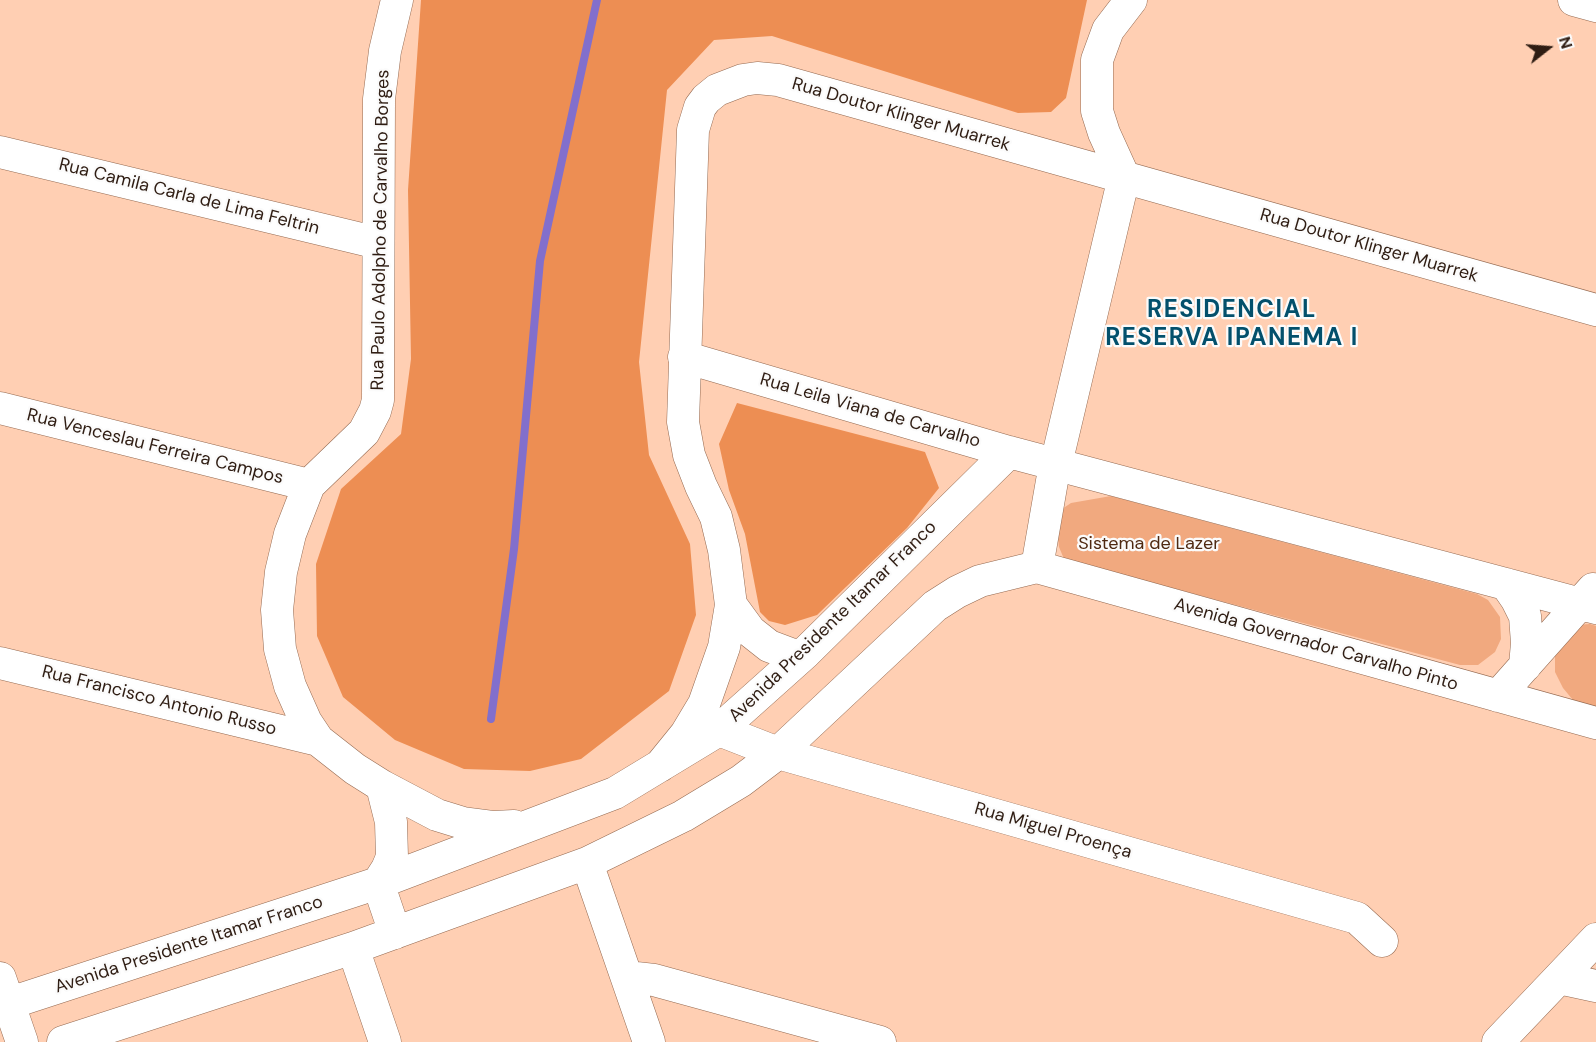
<!DOCTYPE html>
<html>
<head>
<meta charset="utf-8">
<style>
  body { margin:0 }
  #map { position:relative; width:1596px; height:1042px; overflow:hidden; background:#ffcfb3; font-family:"DM Sans",sans-serif }
  canvas { display:block }
  .north { position:absolute; left:1518px; top:18px; width:60px; height:60px; -webkit-text-stroke:4px #fbfbfb; paint-order:stroke; rotate:73deg; font-size:16px; font-weight:700; line-height:24px; text-align:center; color:#2f1d13 }
  .north::after { content:''; display:block; margin:auto; width:21px; height:27px; background:#2f1d13; clip-path:polygon(50% 0,100% 100%,50% 72%,0 100%) }
</style>
</head>
<body>
<div id="map">
<canvas width="1596" height="1042"></canvas>
<div class="north">N</div>
</div>
<script>
const c = document.querySelector('canvas').getContext('2d');
c.lineJoin = 'round';
function fill(path, color) { c.fillStyle = color; c.fill(path, 'evenodd'); }
const shape = rows => new Path2D(rows.map(r => 'M' + r).join(''));
function trace(path, color, width, dash) { c.strokeStyle = color; c.lineWidth = width; c.lineCap = dash ? 'butt' : 'round'; c.setLineDash(dash || []); c.stroke(path); }
function drawText(font, color, halo, rows, align = 'center') {
  c.font = font + ' "DM Sans",sans-serif'; c.lineWidth = 4.5; c.setLineDash([]); c.textBaseline = 'middle'; c.strokeStyle = halo; c.fillStyle = color; for (const [text, x, y, turn = 0] of rows) {
    c.save(); c.translate(x, y); c.rotate((+turn || 0) * Math.PI / 180); c.textAlign = isNaN(turn) ? turn : align; if (halo) c.strokeText(text, 0, 0); c.fillText(text, 0, 0); c.restore();
  }
}
fill(shape([
  [1111,496,1477,594,1488,600,1500,617,1501,639,1495,652,1478,665,1460,665,1064,559,1059,547,1057,531,1062,509,1071,503],
  [1590,624,1596,626,1596,707,1573,700,1563,688,1555,672,1555,653,1576,625]
]), '#f1a97f');
fill(shape([
  [421,0,1087,0,1066,98,1051,112,1018,113,772,36,714,40,667,90,639,362,649,455,690,544,696,615,669,691,581,759,530,771,464,769,395,740,343,697,317,636,316,564,341,489,401,434,411,359,408,190],
  [737,403,925,452,939,488,907,528,817,615,785,625,769,621,760,612,745,534,729,490,719,444]
]), '#ed8e53');
trace(shape([
  [491,719,514,549,540,261,597,0]
]), '#826fcc', 8);
const street = shape([
  [397,0,385,51,379,99,378,400,375,411,364,432,309,485,290,534,281,572,277,610,280,649,290,686,306,722,318,740,355,769,382,786,437,815,463,823,494,827,514,826],
  [1574,0,1596,6],
  [0,152,378,243],
  [684,357,1009,452,1596,608],
  [0,408,309,485],
  [1037,567,1052,481,1124,177,1104,133,1097,111,1097,60,1108,30,1131,0],
  [1506,584,1517,600,1525,616,1527,643,1525,666],
  [731,605,750,631,769,646,793,655,804,654],
  [0,663,318,740],
  [1498,696,1593,589],
  [719,730,778,753,1357,918,1382,941],
  [660,766,686,734,704,704,724,647,731,605,724,550,716,517,701,486,689,455,683,422,693,130,700,107,706,99,717,90,743,80,757,78,778,80,1596,310],
  [382,786,391,822,392,857,387,869,378,883,395,933],
  [587,863,649,1042],
  [353,948,385,1042],
  [627,977,654,980,880,1042],
  [0,978,22,1042],
  [1559,978,1596,986],
  [0,1009,10,1003,378,883,615,793,719,730,804,654,1009,452],
  [63,1042,353,948,587,863,683,816,741,781,778,753,935,606,957,592,980,581,1037,567,1596,723],
  [1498,1042,1596,939]
]);
trace(street, '#956a51', 33);
trace(street, '#fff', 32);
drawText('18px', '#2f1d13', '#fbfbfb', [
  ["Rua Doutor Klinger Muarrek",901,115,16],
  ["Rua Camila Carla de Lima Feltrin",189,197,14],
  ["Rua Paulo Adolpho de Carvalho Borges",381,230,-89],
  ["Rua Doutor Klinger Muarrek",1369,246,16],
  ["Rua Leila Viana de Carvalho",870,411,16],
  ["Rua Venceslau Ferreira Campos",155,447,14],
  ["Avenida Presidente Itamar Franco",833,622,-44],
  ["Avenida Governador Carvalho Pinto",1316,645,16],
  ["Rua Francisco Antonio Russo",159,701,14],
  ["Rua Miguel Proença",1053,831,16],
  ["Avenida Presidente Itamar Franco",189,945,-18]
]);
drawText('18px', '#4f2911', '#fbfbfb', [
  ["Sistema de Lazer",1149,544]
]);
c.letterSpacing = '1.5px';
drawText('bold 24px', '#03506c', '#fbfbfb', [
  ["RESIDENCIAL",1232,311],
  ["RESERVA IPANEMA I",1232,339]
]);
c.letterSpacing = '0px';
</script>
</body>
</html>
